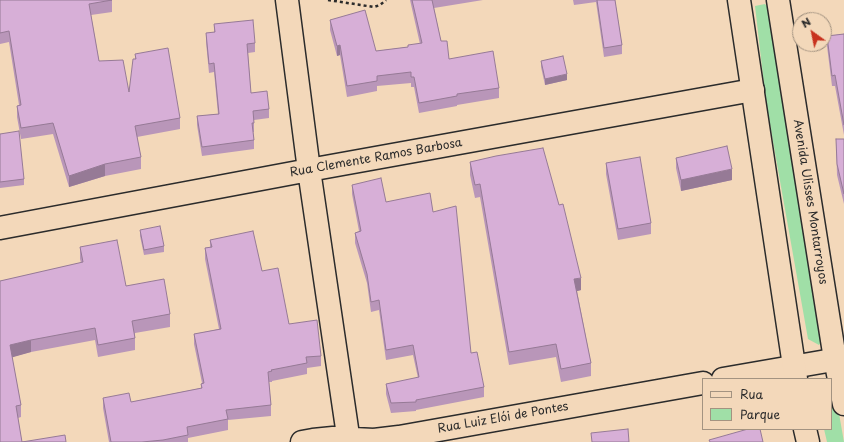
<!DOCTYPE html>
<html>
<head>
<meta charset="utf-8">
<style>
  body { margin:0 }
  #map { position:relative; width:844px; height:442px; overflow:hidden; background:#f3d8ba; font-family:"Playpen Sans",sans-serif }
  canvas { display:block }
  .legend { position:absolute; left:702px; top:378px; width:130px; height:52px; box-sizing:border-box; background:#f3d8ba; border:1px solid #a39381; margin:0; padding:5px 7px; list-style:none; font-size:12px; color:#2b2b2b }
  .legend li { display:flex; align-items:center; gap:8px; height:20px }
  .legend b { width:20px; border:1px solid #a39381 }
  .north { position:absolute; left:792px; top:12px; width:40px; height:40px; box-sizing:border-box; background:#f3d8ba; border:1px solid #a39381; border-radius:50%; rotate:327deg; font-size:11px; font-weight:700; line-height:16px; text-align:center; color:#2b2b2b }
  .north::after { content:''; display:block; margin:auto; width:14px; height:18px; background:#c8321e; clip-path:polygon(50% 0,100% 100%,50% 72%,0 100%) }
</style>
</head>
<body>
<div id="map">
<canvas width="844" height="442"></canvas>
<ul class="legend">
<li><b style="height:5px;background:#f3d8ba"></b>Rua</li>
<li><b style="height:11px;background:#a0dfa7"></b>Parque</li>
</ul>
<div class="north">N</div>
</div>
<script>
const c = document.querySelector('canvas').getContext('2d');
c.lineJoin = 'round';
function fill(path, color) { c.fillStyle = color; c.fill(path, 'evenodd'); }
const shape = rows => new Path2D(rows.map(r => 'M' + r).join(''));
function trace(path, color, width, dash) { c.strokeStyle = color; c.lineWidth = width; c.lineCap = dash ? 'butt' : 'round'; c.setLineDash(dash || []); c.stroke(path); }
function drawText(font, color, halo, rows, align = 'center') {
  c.font = font + ' "Playpen Sans",sans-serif'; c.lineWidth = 3; c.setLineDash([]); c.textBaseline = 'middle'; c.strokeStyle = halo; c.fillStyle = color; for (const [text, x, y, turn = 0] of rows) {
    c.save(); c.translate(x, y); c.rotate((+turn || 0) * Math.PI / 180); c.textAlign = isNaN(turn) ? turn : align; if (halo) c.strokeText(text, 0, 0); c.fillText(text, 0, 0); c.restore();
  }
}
fill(shape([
  [765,4,771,11,775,51,824,339,819,345,808,339,766,102,755,6],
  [831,389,837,402,844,442,827,442,824,429,831,429]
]), '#a0dfa7');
const street = shape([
  [287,0,309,170,349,442],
  [0,228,309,170,753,90],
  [723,379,844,358],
  [302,442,313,440,333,438,374,440,399,437,703,383]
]);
const secondary = shape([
  [739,0,796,379],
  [778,0,835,359,844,404],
  [805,429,808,442]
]);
trace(street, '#2b2b2b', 25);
trace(secondary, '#2b2b2b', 25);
trace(shape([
  [328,0,374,7,380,5,386,0]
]), '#2b2b2b', 2.5, [3, 3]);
trace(street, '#f3d8ba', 22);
trace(secondary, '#f3d8ba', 22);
fill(shape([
  [0,0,112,0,112,12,91,15,99,61,129,92,135,59,135,54,180,118,180,129,137,137,141,157,141,169,105,176,69,187,53,134,21,139,17,117,17,106,19,105,9,42,0,44],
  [410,0,483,0,434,8,441,41,449,59,499,88,499,98,457,105,457,106,419,113,414,87,411,87,411,83,377,86,377,91,347,97,340,55,337,56,330,30,330,20,376,51,408,47,420,44],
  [573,0,615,0,622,45,622,54,604,57,596,2,574,5],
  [214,24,255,43,255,52,248,53,251,93,269,109,269,118,254,120,254,132,253,132,254,140,254,149,202,156,197,125,197,116,218,114,214,72,209,73,206,42,206,33,214,32],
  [844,34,844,135,835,86,832,86,827,46,827,36],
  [541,61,567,80,545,85,541,67],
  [0,134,24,179,24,185,0,188],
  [836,139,844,139,844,204,837,175],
  [676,158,732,180,681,191,676,168],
  [470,162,581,290,577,291,591,363,591,376,561,382,556,357,509,365,480,197,475,198,470,175],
  [606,163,651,223,651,234,618,240,606,174],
  [352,185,386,202,433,212,471,353,484,387,484,397,416,410,416,411,391,413,386,394,386,384,418,378,413,355,386,360,379,310,371,312,367,283,355,243,355,233,359,231,352,194],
  [140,230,164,246,164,252,144,255,140,236],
  [210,240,262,271,289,324,321,356,321,366,307,368,307,374,272,381,272,382,269,382,271,405,271,416,228,420,228,430,188,438,188,442,109,442,103,408,103,398,131,402,201,388,201,384,202,383,194,344,194,334,219,329,205,259,205,248,210,247],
  [80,247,126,286,170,314,170,327,135,333,135,350,98,357,95,340,31,352,12,357,21,405,21,417,18,418,22,442,0,442,0,281,81,263,80,259]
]), '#b996b9');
fill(shape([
  [340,45,340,55,337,56,337,46],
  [567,74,567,80,545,85,545,79],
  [105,164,105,176,69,187,69,176],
  [732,169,732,180,681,191,681,180],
  [581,278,581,290,574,292,574,279],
  [31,340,31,352,10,358,10,345]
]), '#967a96');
const building = shape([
  [0,0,112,0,89,4,99,61,123,60,129,92,133,59,136,59,135,54,168,48,180,118,135,126,141,157,105,164,69,176,53,123,21,128,17,106,21,105,9,31,0,33,0,0],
  [412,0,432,0,441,41,447,41,449,59,493,51,499,88,457,94,457,96,419,103,414,77,411,77,411,72,377,76,377,81,347,86,340,45,337,46,330,20,365,10,376,51,408,47,408,45,422,43,412,0],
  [597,0,615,0,622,45,604,48,597,0],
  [253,20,255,43,247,44,251,93,267,91,269,109,253,111,254,123,252,123,254,140,202,147,197,116,219,114,214,63,209,64,206,33,215,32,214,24,253,20],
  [844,34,844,125,835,75,832,76,827,36,844,34],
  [563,56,567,74,545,79,541,61,563,56],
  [19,131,24,179,0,182,0,134,19,131],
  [836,139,844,139,844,194,837,164,836,139],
  [727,146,732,169,681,180,676,158,727,146],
  [543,148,559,205,563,204,581,278,574,279,591,363,561,369,556,344,509,352,480,184,475,185,470,162,496,156,543,148],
  [640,157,651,223,618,229,606,163,640,157],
  [381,178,386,202,430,193,433,212,456,206,471,353,477,352,484,387,416,400,416,402,391,403,386,384,419,377,413,345,386,350,379,300,371,302,367,274,355,233,361,231,352,185,381,178],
  [160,226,164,246,144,250,140,230,160,226],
  [253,231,262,271,278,268,289,324,317,320,321,356,306,357,307,363,271,370,272,371,268,372,271,405,226,410,228,419,187,427,188,435,163,440,142,442,111,442,103,398,129,393,131,402,202,388,201,384,204,383,194,334,221,329,205,248,212,247,210,240,253,231],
  [117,240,126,286,164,279,170,314,132,321,135,338,98,345,95,328,31,340,10,345,21,405,16,406,22,442,65,435,66,442,0,442,0,281,83,262,80,247,117,240],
  [628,429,629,442,592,442,591,433,628,429],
  [748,429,760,429,763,442,710,442,709,440,748,429]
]);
fill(building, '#d7afd7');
trace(building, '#967a96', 1);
drawText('12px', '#2b2b2b', '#f3d8ba', [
  ["Rua Clemente Ramos Barbosa",376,158,-10],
  ["Avenida Ulisses Montarroyos",810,202,81],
  ["Rua Luiz Elói de Pontes",503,418,-10]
]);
</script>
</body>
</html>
